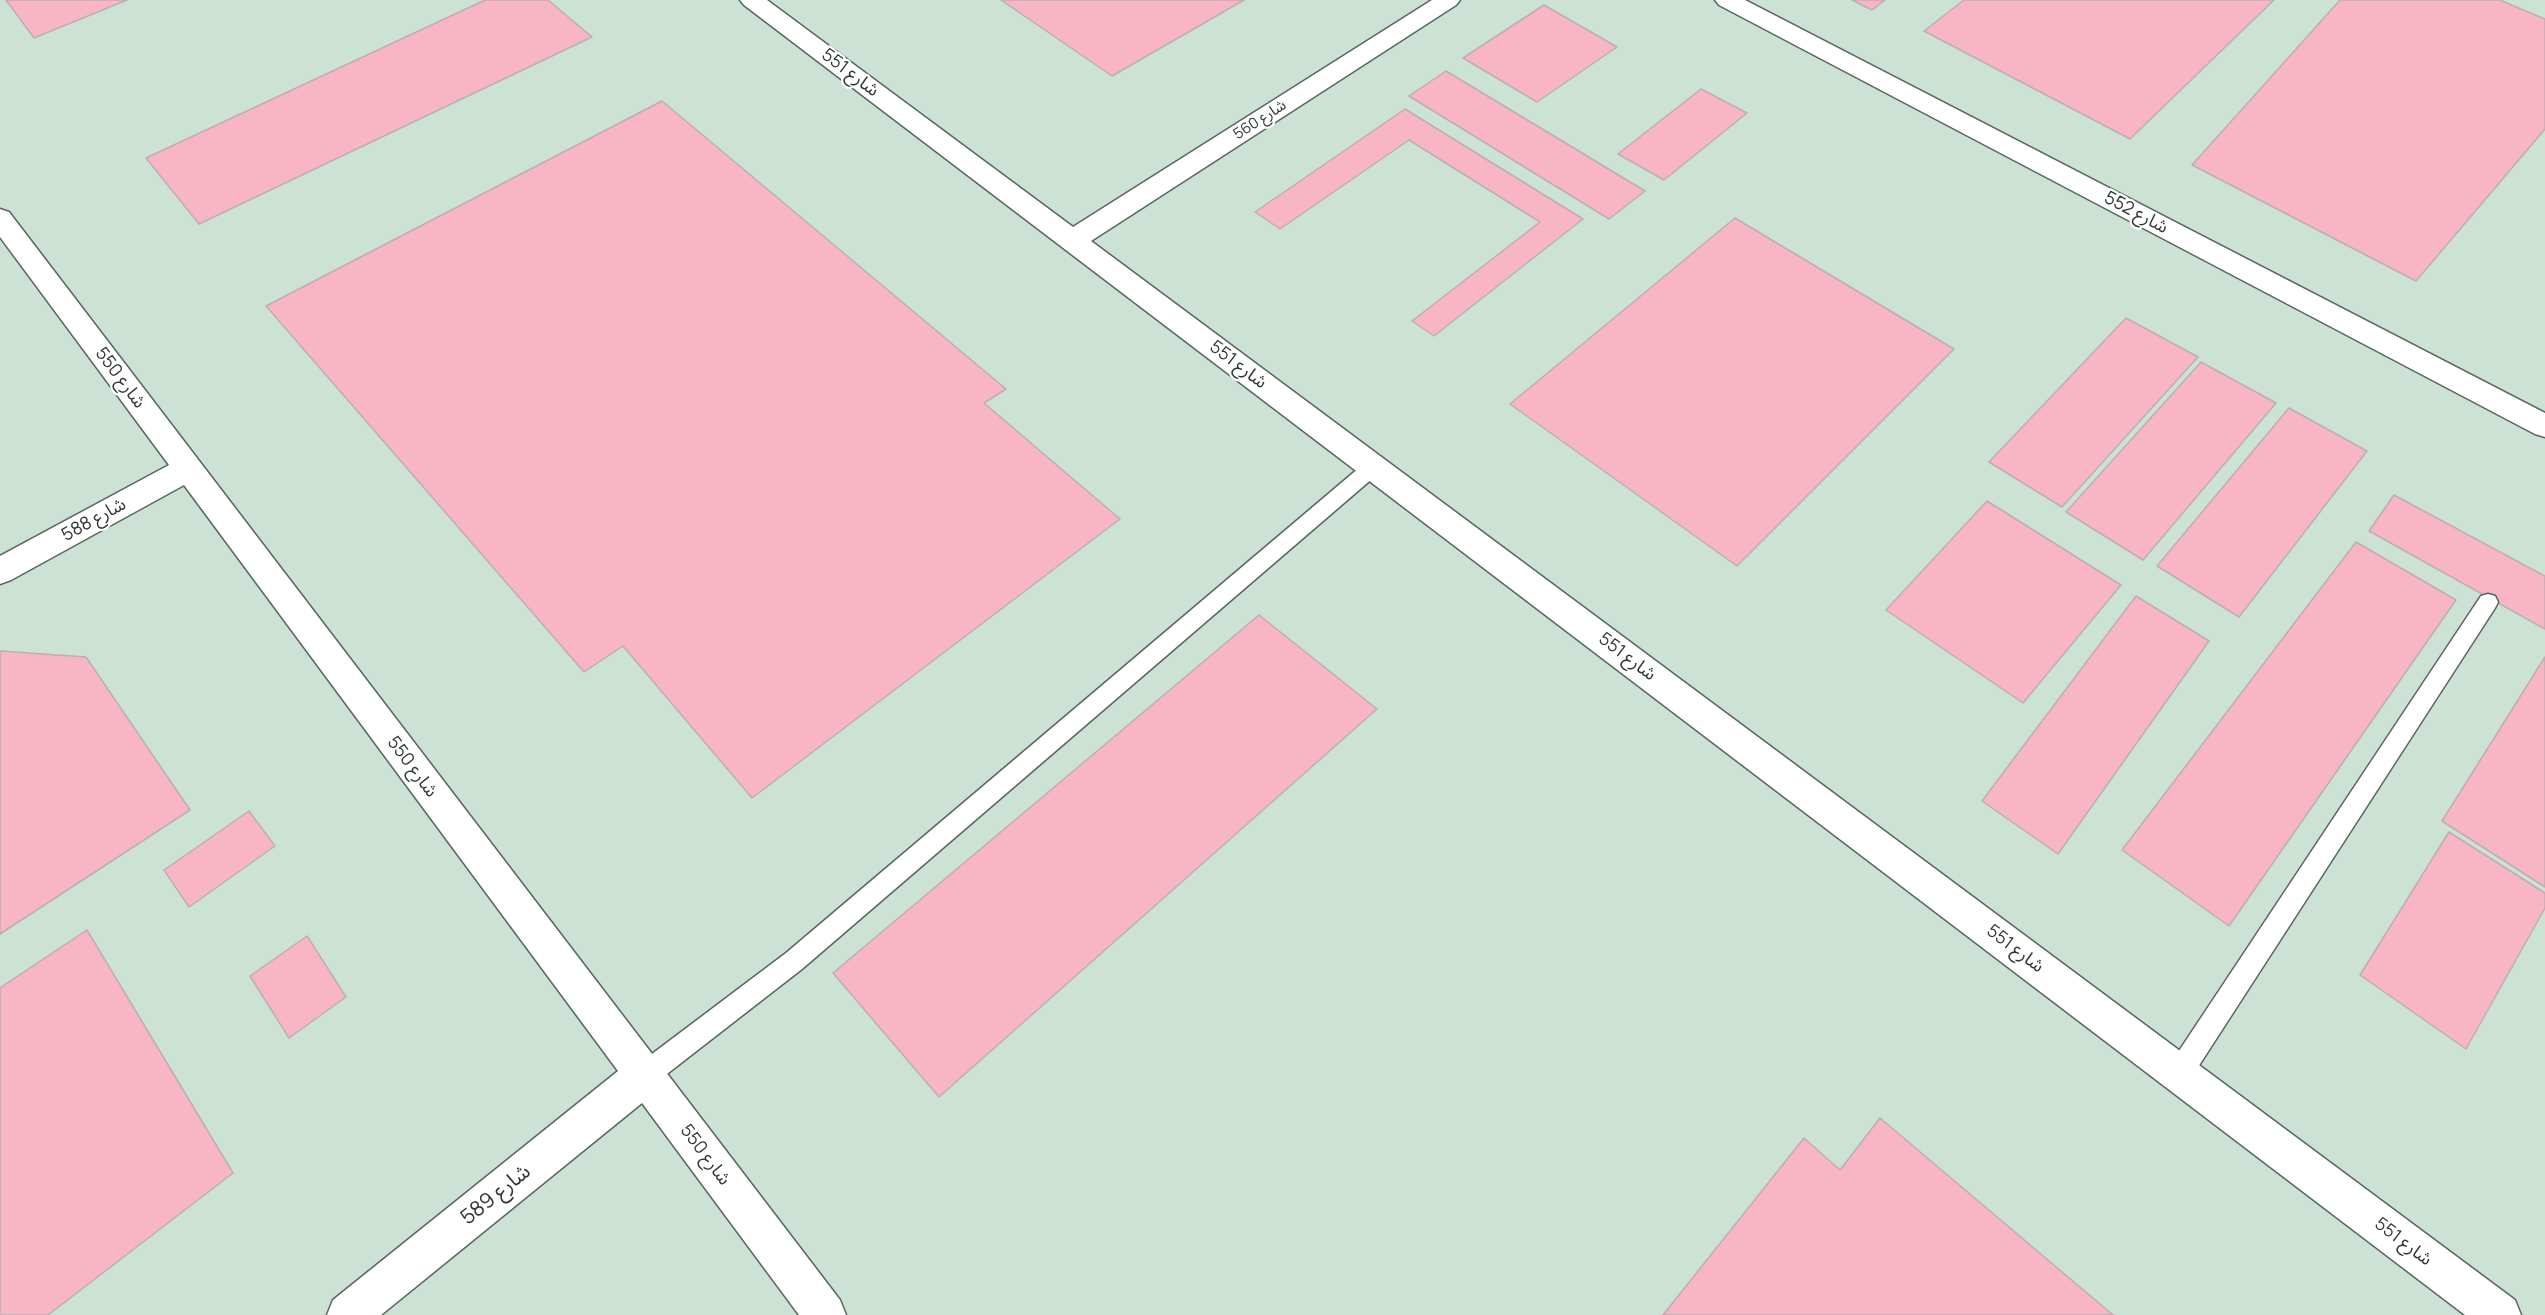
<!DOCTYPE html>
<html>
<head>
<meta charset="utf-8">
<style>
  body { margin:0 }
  canvas { display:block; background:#ddece4 }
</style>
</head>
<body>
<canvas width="2545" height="1315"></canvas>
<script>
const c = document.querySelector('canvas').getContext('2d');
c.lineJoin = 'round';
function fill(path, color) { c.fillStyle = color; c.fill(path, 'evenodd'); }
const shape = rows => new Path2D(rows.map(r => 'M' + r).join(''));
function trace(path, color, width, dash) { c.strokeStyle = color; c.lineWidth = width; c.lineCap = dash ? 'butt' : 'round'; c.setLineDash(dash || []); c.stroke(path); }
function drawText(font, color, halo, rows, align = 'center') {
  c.font = font + ' Manrope,"Noto Sans Arabic",sans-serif'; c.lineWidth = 4.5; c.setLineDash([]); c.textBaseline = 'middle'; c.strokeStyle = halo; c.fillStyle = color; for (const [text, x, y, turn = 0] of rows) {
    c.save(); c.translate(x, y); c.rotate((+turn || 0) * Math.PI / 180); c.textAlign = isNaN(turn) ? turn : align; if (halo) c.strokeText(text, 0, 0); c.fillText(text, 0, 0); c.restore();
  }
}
fill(shape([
  [0,0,2545,0,2545,1315,0,1315]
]), '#cbe2d5');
const building = shape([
  [6,0,127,0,34,38,6,0],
  [485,0,548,0,592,37,199,224,146,158,485,0],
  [1001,0,1244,0,1112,76,1001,0],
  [1852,0,1885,0,1872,10,1852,0],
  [1964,0,2274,0,2130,139,1924,31,1964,0],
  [2340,0,2500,0,2545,19,2545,129,2416,281,2192,165,2340,0],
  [1544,5,1617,47,1537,102,1463,58,1544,5],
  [1446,71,1645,191,1609,219,1409,96,1446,71],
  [1701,89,1747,113,1664,180,1618,154,1701,89],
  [662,101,1006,389,984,403,1120,519,752,798,623,646,584,672,266,306,662,101],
  [1405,109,1583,219,1434,336,1412,321,1540,222,1409,140,1280,229,1255,212,1405,109],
  [1735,218,1954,349,1737,566,1510,404,1735,218],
  [2126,318,2198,357,2062,507,1989,462,2126,318],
  [2201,362,2276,403,2143,560,2066,512,2201,362],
  [2289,408,2367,451,2239,617,2157,566,2289,408],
  [2394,495,2545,576,2545,629,2369,531,2394,495],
  [1987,501,2121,585,2023,703,1886,610,1987,501],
  [2356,542,2456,600,2229,926,2122,850,2356,542],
  [2136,596,2209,641,2058,854,1982,801,2136,596],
  [1259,615,1377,709,939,1097,833,973,1259,615],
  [0,651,86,657,190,810,0,934,0,651],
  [2545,657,2545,887,2442,821,2545,657],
  [249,811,275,846,189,907,164,870,249,811],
  [2449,832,2545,893,2545,908,2466,1049,2360,975,2449,832],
  [87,930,233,1173,48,1315,0,1315,0,988,87,930],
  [307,936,346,997,289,1038,250,976,307,936],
  [1880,1118,2113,1315,1663,1315,1804,1138,1840,1170,1880,1118]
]);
fill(building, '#f7b5c5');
trace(building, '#beaeb1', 1.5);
const service = shape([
  [1373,460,1380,462,1383,467,1380,472,802,969,654,1084,645,1087,636,1084,633,1075,636,1066,786,953,1366,462,1373,460],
  [2488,594,2495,596,2498,602,2495,608,2189,1081,2180,1084,2171,1081,2168,1072,2171,1063,2481,596,2488,594]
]);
const minor = shape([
  [740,0,767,0,1073,227,1432,0,1460,0,1456,5,1091,241,2515,1300,2521,1315,2465,1315,744,5,740,0],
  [1715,0,1745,0,2545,413,2545,437,2535,434,1719,5,1715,0],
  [0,209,9,212,840,1300,846,1315,799,1315,642,1103,381,1315,327,1315,333,1300,618,1071,184,485,11,580,0,584,0,556,169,465,0,237,0,209]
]);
trace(service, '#59665f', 3);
trace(minor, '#59665f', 3);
fill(service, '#fff');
fill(minor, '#fff');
drawText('15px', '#313734', '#fff', [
  ["شارع 560",1260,120,-33]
]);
drawText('18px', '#313734', '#fff', [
  ["شارع 551",850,73,37],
  ["شارع 552",2136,213,28],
  ["شارع 551",1238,365,37],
  ["شارع 550",120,378,53],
  ["شارع 588",94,520,-29],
  ["شارع 551",1627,657,37],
  ["شارع 550",412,767,53],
  ["شارع 551",2015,949,37],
  ["شارع 550",705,1155,53],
  ["شارع 551",2403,1242,37]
]);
drawText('21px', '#313734', '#fff', [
  ["شارع 589",496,1195,-39]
]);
</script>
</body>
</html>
